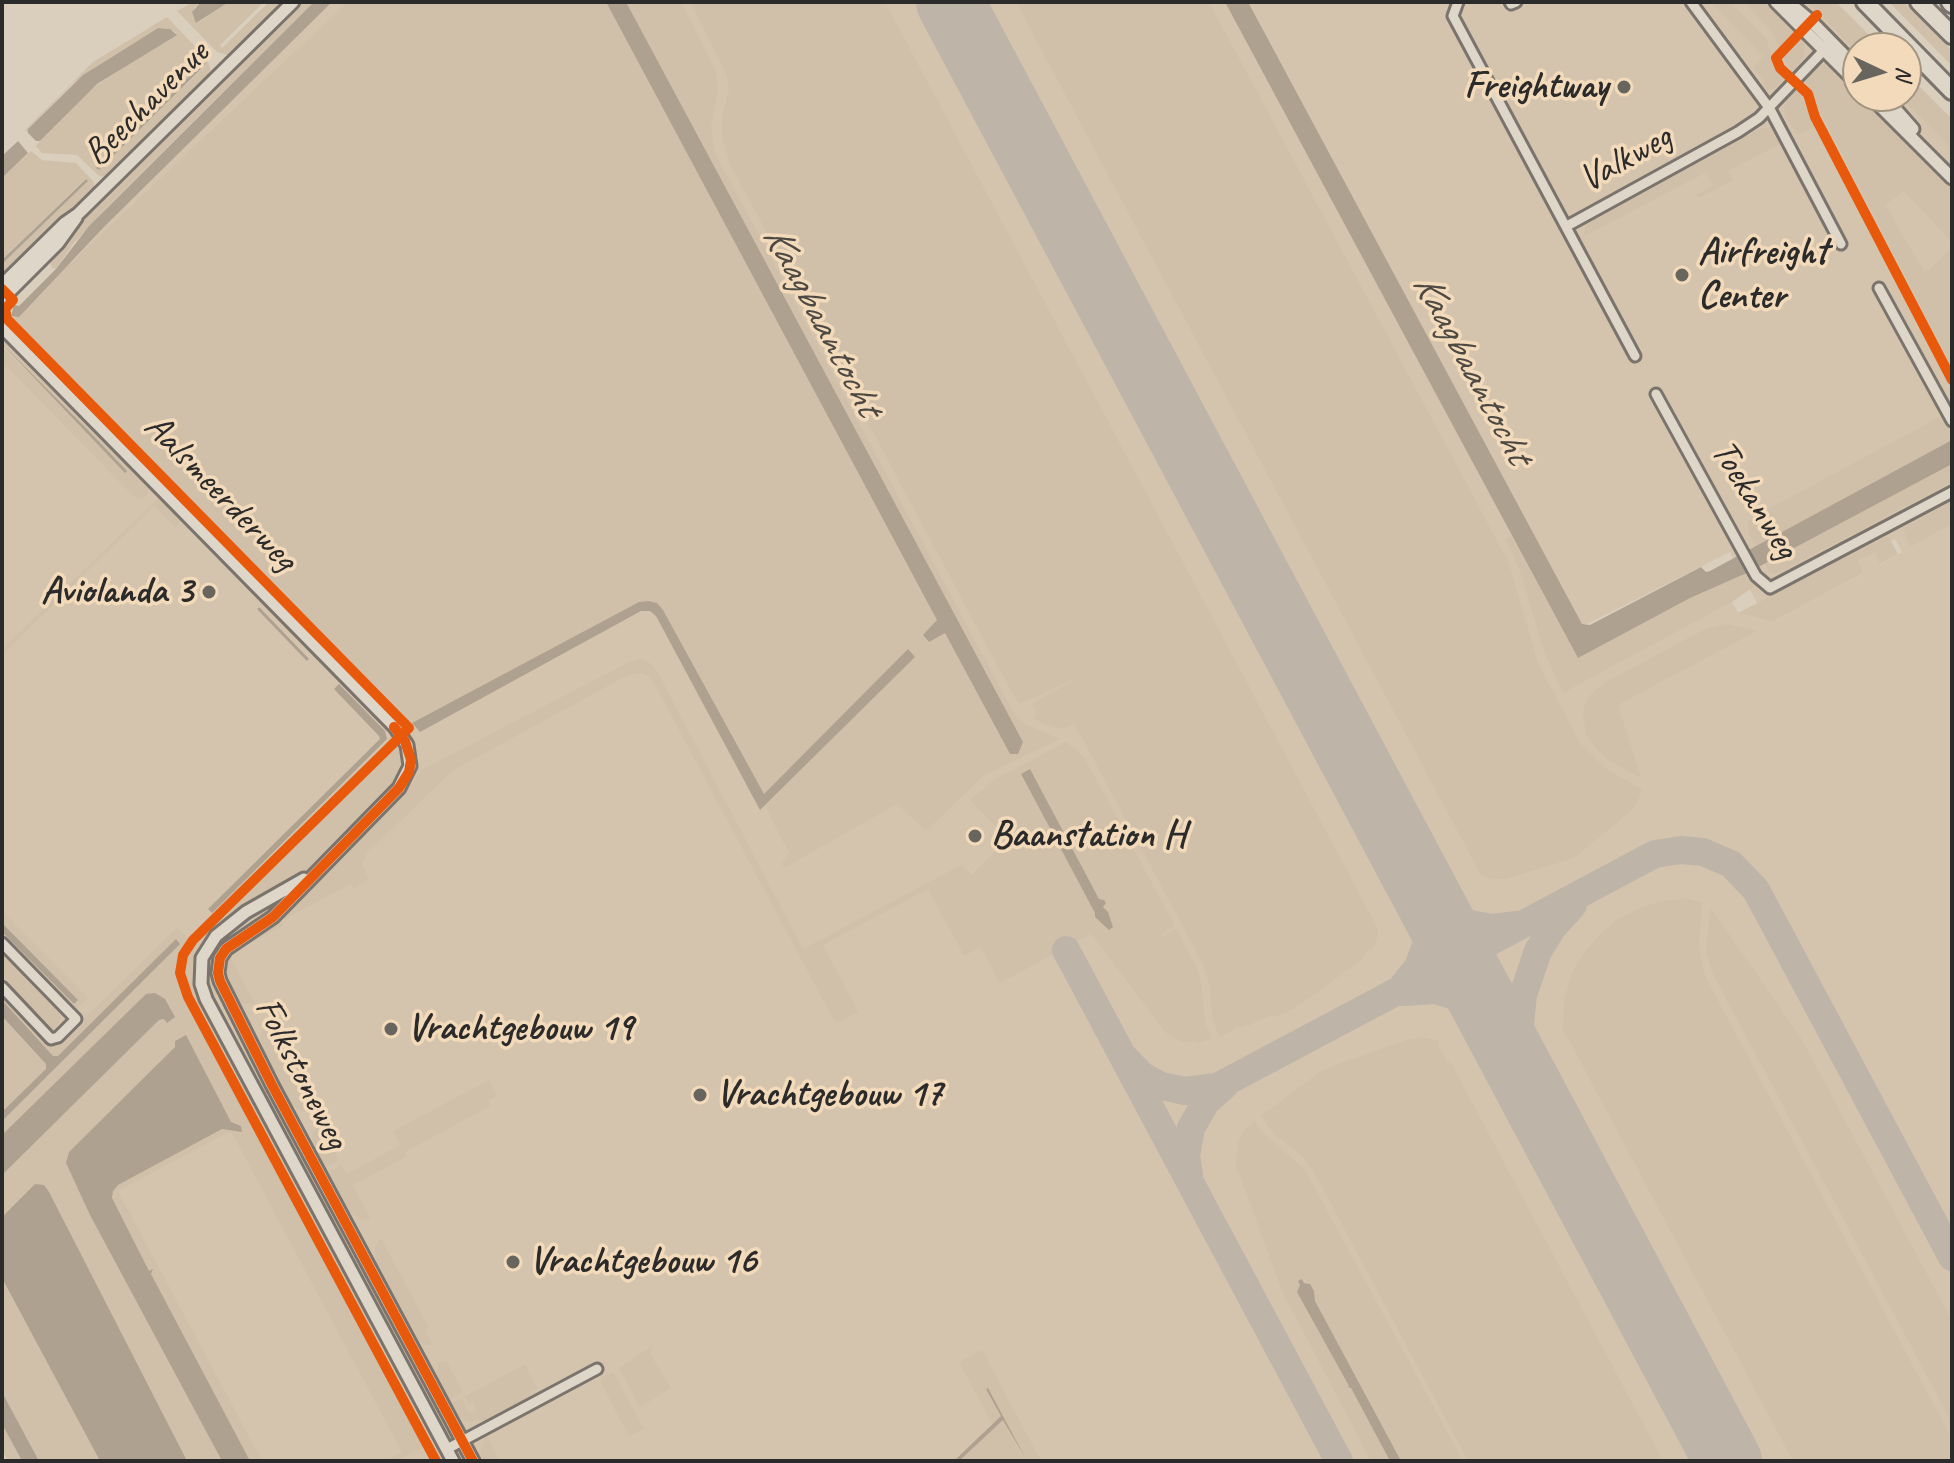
<!DOCTYPE html>
<html>
<head>
<meta charset="utf-8">
<style>
  body { margin:0 }
  #map { position:relative; width:1954px; height:1463px; overflow:hidden; background:#dacebd; font-family:Caveat,sans-serif }
  canvas { display:block }
  .frame { position:absolute; inset:0; border:4px solid #2b2b2b; pointer-events:none }
  .north { position:absolute; left:1842px; top:32px; width:80px; height:80px; box-sizing:border-box; background:#f2daba; border:2px solid #a29481; border-radius:50%; rotate:94deg; font-size:22px; font-weight:700; line-height:32px; text-align:center; color:#2b2b2b }
  .north::after { content:''; display:block; margin:auto; width:28px; height:36px; background:#68645e; clip-path:polygon(50% 0,100% 100%,50% 72%,0 100%) }
</style>
</head>
<body>
<div id="map">
<canvas width="1954" height="1463"></canvas>
<div class="frame"></div>
<div class="north">N</div>
</div>
<script>
const c = document.querySelector('canvas').getContext('2d');
c.lineJoin = 'round';
function fill(path, color) { c.fillStyle = color; c.fill(path, 'evenodd'); }
const shape = rows => new Path2D(rows.map(r => 'M' + r).join(''));
function trace(path, color, width, dash) { c.strokeStyle = color; c.lineWidth = width; c.lineCap = dash ? 'butt' : 'round'; c.setLineDash(dash || []); c.stroke(path); }
function drawText(font, color, halo, rows, align = 'center') {
  c.font = font + ' Caveat,sans-serif'; c.lineWidth = 7; c.setLineDash([]); c.textBaseline = 'middle'; c.strokeStyle = halo; c.fillStyle = color; for (const [text, x, y, turn = 0] of rows) {
    c.save(); c.translate(x, y); c.rotate((+turn || 0) * Math.PI / 180); c.textAlign = isNaN(turn) ? turn : align; if (halo) c.strokeText(text, 0, 0); c.fillText(text, 0, 0); c.restore();
  }
}
fill(shape([
  [332,2,606,2,945,632,626,2,1226,2,1577,647,1717,574,1738,613,1772,622,1862,574,1857,562,1875,553,1881,564,1902,552,1895,539,1759,607,1730,552,1581,627,1245,2,1819,2,1858,48,1858,96,1906,96,1952,136,1952,1461,39,1461,2,1392,2,329,62,273,105,226],
  [1038,808,964,956,964,955,929,889,970,874]
]), '#d5c4ad');
fill(shape([
  [193,2,201,2,194,8,197,23,229,2,264,2,220,45,222,48,269,2,285,2,230,56,217,52,177,11],
  [301,2,314,2,109,205,73,244,56,269,52,268,50,261,85,215],
  [348,2,606,2,938,621,923,635,945,632,1010,754,1015,755,1023,745,1023,742,626,2,681,2,716,71,718,92,711,127,715,153,1014,714,1025,724,1060,739,983,776,926,831,897,804,784,868,782,863,789,853,765,806,915,657,908,650,764,795,663,610,648,601,639,602,412,723,12,318],
  [690,2,885,2,1378,929,1377,940,1371,951,1368,950,1364,955,1365,957,1301,1004,1299,1003,1293,1010,1288,1010,1288,1012,1273,1017,1271,1015,1248,1026,1247,1024,1238,1028,1236,1025,1235,1029,1219,1037,1212,1018,1210,986,1202,962,1074,723,1064,729,1044,724,1033,718,1037,712,1032,704,1081,676,1020,704,1012,693,729,162,722,134,722,116,729,89,727,76],
  [1016,2,1209,2,1509,563,1538,663,1580,743,1605,768,1642,789,1638,801,1632,810,1574,858,1506,879,1492,879,1481,875],
  [1710,2,1730,2,1766,38,1775,68,1783,78,1775,89,1767,91,1761,87,1765,81,1753,68,1763,56],
  [1744,2,1764,2,1793,33,1779,48,1773,33],
  [1808,2,1836,2,1882,48,1858,48,1858,53],
  [1889,2,1904,2,1952,51,1952,66],
  [167,17,207,59,212,75,108,177,99,176,77,155,42,153,36,146,40,141,92,88,177,33,166,28,158,28,92,69,72,84,28,129,28,133,25,130,93,62],
  [204,62,206,65,99,170,97,168],
  [1802,34,1805,49,1803,58,1792,71,1783,58,1783,54],
  [1827,61,1858,85,1858,96,1869,96,1952,178,1952,242,1904,191,1885,205,1924,271,1929,270,1952,248,1952,367,1805,82,1813,71],
  [1906,73,1952,119,1952,149,1900,96,1906,96],
  [1797,89,1816,126,1797,135,1785,115,1784,106,1786,100],
  [1771,127,1784,142,1728,171,1733,180,1699,198,1696,195,1713,185,1707,172,1583,237,1586,223,1759,129],
  [31,151,42,160,76,163,93,181,95,190,2,282,2,264,87,182,85,179,2,260,2,178],
  [2,335,147,482,149,490,145,497,141,499,134,497,7,367,2,365,2,347,127,471,2,344],
  [1943,415,1952,432,1952,440,1756,547,1748,532,1748,521,1755,516],
  [1952,464,1952,482,1776,574,1769,572,1765,563],
  [159,498,164,499,183,519,175,527,154,506,2,655,2,649],
  [1952,501,1952,524,1910,547,1903,529],
  [1511,536,1578,658,1690,598,1749,572,1756,585,1732,602,1563,693,1544,651,1519,568,1505,539],
  [1888,536,1898,554,1880,564,1875,553,1858,561,1863,573,1772,622,1738,613],
  [1726,624,1757,631,1618,705,1641,778,1610,761,1596,749,1586,734,1583,712,1586,701,1593,692,1606,682,1705,629],
  [640,659,650,663,658,673,803,949,961,865,971,874,1007,838,970,800,995,779,1066,742,1084,757,1121,825,1113,830,1115,837,1125,833,1175,926,1160,935,1161,937,1176,929,1197,968,1202,987,1205,1022,1212,1039,1197,1043,1194,1041,1181,1042,1167,1034,1091,934,1000,983,981,947,964,956,928,889,823,945,858,1012,836,1024,655,685,650,677,640,673,630,674,452,771,366,854,362,864,368,878,366,882,354,888,351,884,285,919,279,915,415,780,421,770,629,662],
  [1030,770,1110,919,1111,923,1106,926,1098,918,1021,775],
  [397,743,401,757,399,771,383,797,302,876,199,955,196,982,203,1004,197,1008,183,977,184,962,190,948],
  [292,890,290,896,279,899,260,918,232,936,213,953,209,972,217,993,214,997,210,996,204,971,210,948,244,916],
  [1686,898,1702,902,1699,950,1705,976,1952,1439,1952,1461,1793,1461,1563,1029,1564,1000,1569,982,1577,962,1599,935,1619,918,1640,908,1658,902],
  [1710,907,1801,1038,1952,1321,1952,1423,1713,974,1706,951],
  [2,911,88,998,74,1012,2,939,2,932,73,1004,77,999,2,923],
  [275,919,284,925,229,955,255,1004,242,1003,231,995,223,981,223,964,227,955],
  [177,928,190,940,181,954,178,965,182,989,423,1447,397,1461,385,1461,402,1452,231,1131,118,1191,262,1461,250,1461,150,1274,154,1270,149,1272,113,1202,113,1191,118,1185,222,1129,242,1131,241,1126,231,1122,186,1036,175,1040,175,1047,69,1152,66,1163,90,1215,222,1461,187,1461,45,1186,35,1184,2,1217,2,1175,159,1020,164,1019,146,994,2,1135,2,1121,180,944,175,940,58,1056,53,1056,2,1000,2,991,48,1040,58,1044],
  [2,947,56,1002,61,1016,56,1031,46,1030,2,983],
  [2,1016,46,1064,46,1069,2,1112],
  [266,1024,312,1111,302,1112,292,1105,263,1050,260,1036],
  [237,1036,241,1038,280,1111,279,1117,273,1114,235,1042],
  [221,1037,376,1327,369,1331,214,1040],
  [1421,1037,1440,1041,1438,1045,1446,1060,1450,1061,1663,1461,1468,1461,1314,1172,1300,1154,1274,1134,1261,1116,1324,1069,1406,1040],
  [489,1080,497,1096,488,1100,491,1106,405,1152,407,1157,353,1185,371,1220,360,1219,349,1212,328,1172,341,1165,347,1174,400,1145,393,1131],
  [1255,1121,1261,1131,1305,1170,1463,1461,1401,1461,1315,1301,1314,1291,1310,1284,1302,1279,1299,1293,1390,1461,1371,1461,1282,1291,1236,1165,1238,1141,1244,1130],
  [320,1125,339,1160,325,1167,312,1140,313,1132],
  [298,1148,301,1150,336,1214,334,1221,329,1219,295,1154],
  [381,1238,429,1328,425,1330,433,1345,424,1345,417,1340,376,1263,375,1248],
  [362,1267,404,1343,404,1350,398,1347,359,1274,358,1270],
  [2,1278,100,1461,39,1461,2,1392],
  [652,1346,650,1353,671,1388,640,1407,619,1368],
  [982,1350,1041,1461,1027,1461,988,1388,1001,1416,992,1424,959,1362],
  [439,1362,447,1362,463,1392,449,1399,437,1375],
  [525,1364,537,1388,531,1391,529,1399,485,1423,484,1420,468,1422,459,1416,451,1403,462,1398,469,1412,476,1411,474,1403,469,1405,464,1397],
  [613,1372,644,1429,629,1436,601,1383,601,1378],
  [1003,1419,1025,1461,959,1461,998,1422],
  [2,1424,22,1461,8,1461,2,1450],
  [487,1437,500,1461,482,1461,480,1458,482,1444]
]), '#d0c0aa');
fill(shape([
  [201,2,229,2,196,23,192,12],
  [314,2,332,2,105,226,19,317,11,316,14,305,19,306,56,269,89,226],
  [606,2,626,2,1023,742,1018,754,1010,754,945,633,929,642,923,635,937,620],
  [1225,2,1248,2,1582,624,1590,625,1701,567,1706,572,1710,571,1952,440,1952,464,1749,572,1690,598,1578,658],
  [158,28,170,29,177,35,97,84,40,141,36,141,28,133,28,129,83,75],
  [204,62,206,64,99,170,96,168],
  [18,141,28,153,2,178,2,156],
  [86,179,88,181,2,264,2,260],
  [2,344,86,428,127,471,125,473],
  [648,601,657,603,663,610,764,794,908,649,915,657,760,810,656,616,650,611,641,611,420,732,412,723,639,602],
  [339,684,385,731,387,739,212,913,208,909,380,739,379,736,334,689],
  [1030,769,1099,899,1104,900,1106,903,1103,907,1108,912,1113,927,1109,930,1095,917,1095,913,1021,774],
  [2,923,78,1000,74,1004,2,932],
  [176,939,180,944,2,1121,2,1112,46,1069,46,1064,2,1016,2,1000,53,1056,58,1056],
  [155,993,165,999,175,1017,167,1023,164,1019,159,1020,2,1175,2,1135,146,994],
  [186,1035,231,1122,241,1126,242,1132,222,1129,118,1185,113,1191,112,1198,149,1271,153,1269,151,1274,250,1461,222,1461,90,1215,66,1163,69,1152,175,1047,175,1041],
  [35,1184,44,1185,49,1192,187,1461,100,1461,2,1278,2,1217],
  [1302,1279,1304,1283,1310,1284,1314,1291,1315,1301,1401,1461,1390,1461,1351,1388,1348,1387,1349,1386,1297,1292,1300,1285,1298,1281],
  [988,1388,1027,1461,1003,1420,959,1461,954,1461,1001,1416,986,1389],
  [2,1392,39,1461,22,1461,2,1424]
]), '#aea190');
trace(shape([
  [259,609,307,659]
]), '#aea190', 3);
trace(shape([
  [950,2,951,3],
  [1424,891,1444,910,1470,924,1492,928,1517,925],
  [1066,950,1339,1461],
  [1403,986,1418,967,1428,940,1429,920,1424,891],
  [1403,992,1435,990,1462,998,1481,1011,1505,1043],
  [1123,1056,1141,1075,1161,1086,1185,1091,1217,1087,1655,854,1681,850,1703,852,1731,864,1756,890,1952,1257],
  [1539,1106,1527,1075,1522,1052,1520,1024,1523,995,1538,951,1553,927,1573,905],
  [1189,1174,1186,1156,1191,1128,1206,1102,1225,1085]
]), '#beb4a8', 28);
trace(shape([
  [950,2,1728,1461]
]), '#beb4a8', 68);
const minor = shape([
  [1458,2,1453,16,1635,356],
  [1510,2,1511,4,1516,2],
  [1691,2,1770,109,1841,244],
  [1567,226,1738,132,1759,118,1828,46],
  [1879,288,1952,421],
  [1656,394,1756,576,1770,588,1952,492],
  [2,943,76,1019,58,1037,51,1039,2,987],
  [447,1449,597,1369]
]);
const tertiary = shape([
  [1776,2,1858,84],
  [1788,2,1811,21,1858,69],
  [1870,96,1952,178],
  [1884,96,1913,129],
  [2,285,65,223,78,214,293,2],
  [2,299,58,243,76,218],
  [2,327,395,727,407,745,410,766,399,788,273,917,226,949,220,958,218,973,220,981,272,1085,473,1461],
  [304,879,246,912,216,936,202,958,201,984,206,999,453,1461]
]);
const motorway = shape([
  [1865,2,1952,91],
  [1919,2,1952,35],
  [1950,2,1952,4]
]);
trace(minor, '#7a746d', 15);
trace(tertiary, '#7a746d', 17);
trace(motorway, '#7a746d', 22);
trace(minor, '#dfd6ca', 9);
trace(tertiary, '#dfd6ca', 11);
trace(motorway, '#dfd6ca', 16);
trace(shape([
  [1817,15,1776,58,1780,68,1808,94,1815,117,1952,380],
  [2,289,13,300,5,309,7,319,409,728,193,940,183,955,180,973,188,997,436,1461],
  [394,727,405,741,411,760,409,772,399,788,273,917,226,949,220,958,218,973,220,981,272,1085,473,1461]
]), '#e8590c', 10);
for (const [x, y, r, color] of [
  [1624,87,8,"#68645e"],
  [1682,275,8,"#68645e"],
  [209,592,8,"#68645e"],
  [975,836,8,"#68645e"],
  [391,1029,8,"#68645e"],
  [700,1095,8,"#68645e"],
  [513,1262,8,"#68645e"]
]) { const dot = new Path2D(); dot.arc(x, y, r, 0, 2 * Math.PI); c.fillStyle = color; c.fill(dot); trace(dot, '#f2daba', 3); }
drawText('bold 38px', '#2b2b2b', '#f2daba', [
  ["Freightway",1608,87,"right"],
  ["Airfreight",1698,253],
  ["Center",1698,297],
  ["Aviolanda 3",193,592,"right"],
  ["Baanstation H",991,836],
  ["Vrachtgebouw 19",407,1029],
  ["Vrachtgebouw 17",716,1095],
  ["Vrachtgebouw 16",529,1262]
], 'left');
drawText('38px', '#2b2b2b', '#f2daba', [
  ["Beechavenue",147,104,-45],
  ["Valkweg",1626,159,-29],
  ["Aalsmeerderweg",220,493,46],
  ["Toekanweg",1754,500,58],
  ["Folkstoneweg",301,1074,63]
]);
drawText('italic 40px', '#4d4943', '#f2daba', [
  ["Kaagbaantocht",821,321,62],
  ["Kaagbaantocht",1471,369,62]
]);
</script>
</body>
</html>
